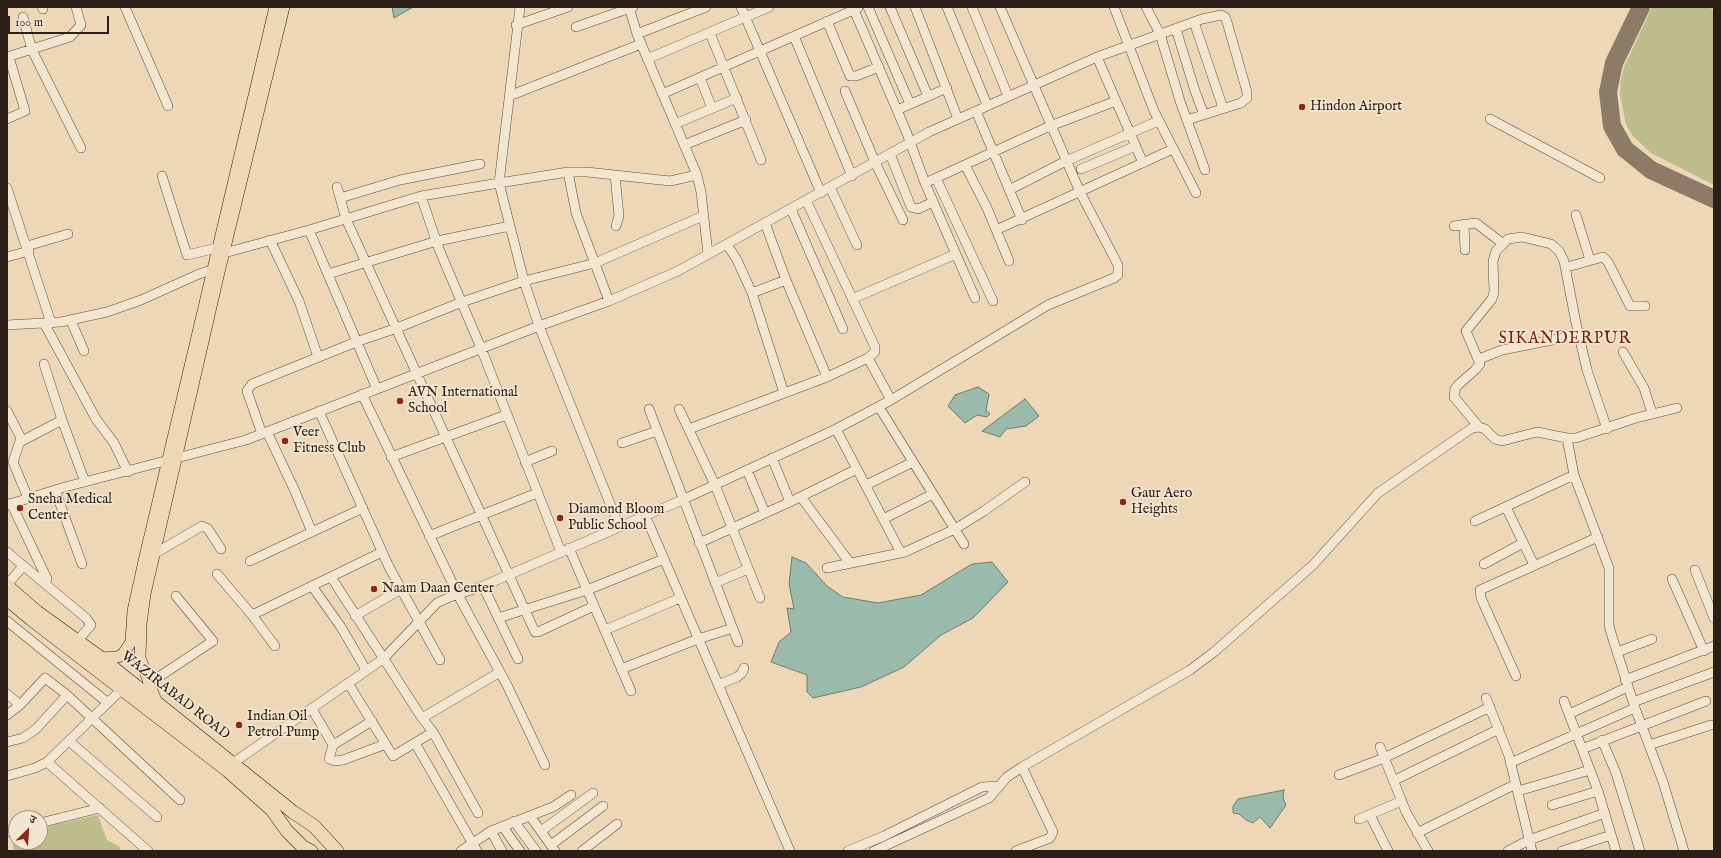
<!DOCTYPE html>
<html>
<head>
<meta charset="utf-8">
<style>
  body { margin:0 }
  #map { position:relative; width:1721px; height:858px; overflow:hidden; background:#edd7b6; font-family:"IM FELL English","Noto Serif Devanagari",serif }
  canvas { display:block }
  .frame { position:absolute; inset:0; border:8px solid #2d1f18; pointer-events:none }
  .north { position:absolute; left:8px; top:810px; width:40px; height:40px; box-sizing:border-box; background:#f3e5d0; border:1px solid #a49686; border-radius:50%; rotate:25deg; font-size:11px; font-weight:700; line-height:16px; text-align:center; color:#2d1f18 }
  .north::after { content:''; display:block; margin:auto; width:14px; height:18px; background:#8f2418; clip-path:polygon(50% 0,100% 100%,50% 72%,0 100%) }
  .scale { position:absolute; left:8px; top:16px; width:101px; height:18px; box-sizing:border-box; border:2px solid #2d1f18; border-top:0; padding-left:5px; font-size:12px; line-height:14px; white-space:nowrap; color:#2d1f18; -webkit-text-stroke:3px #f3e5d0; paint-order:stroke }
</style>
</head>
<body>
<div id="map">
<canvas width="1721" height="858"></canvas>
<div class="frame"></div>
<div class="north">उ</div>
<div class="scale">100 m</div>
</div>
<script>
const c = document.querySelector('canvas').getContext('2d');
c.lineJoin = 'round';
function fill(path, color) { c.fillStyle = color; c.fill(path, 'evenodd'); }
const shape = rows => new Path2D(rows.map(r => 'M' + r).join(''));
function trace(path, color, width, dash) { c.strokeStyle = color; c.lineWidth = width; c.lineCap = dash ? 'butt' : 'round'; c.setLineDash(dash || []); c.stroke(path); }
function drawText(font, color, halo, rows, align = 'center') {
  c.font = font + ' "IM FELL English",serif'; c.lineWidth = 3.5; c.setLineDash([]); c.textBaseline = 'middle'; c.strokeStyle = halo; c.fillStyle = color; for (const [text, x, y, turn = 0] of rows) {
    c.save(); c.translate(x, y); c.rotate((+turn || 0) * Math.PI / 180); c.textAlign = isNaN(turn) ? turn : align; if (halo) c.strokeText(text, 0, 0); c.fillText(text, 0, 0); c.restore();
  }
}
fill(shape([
  [1652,7,1708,7,1714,10,1714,185,1651,153,1633,136,1626,125,1620,94,1621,79,1625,65],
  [98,815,107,840,119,846,121,851,14,851,12,841,16,839,16,842,40,842,40,828]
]), '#bdbd8b');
const water = shape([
  [392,7,413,7,394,18,392,7],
  [978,387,989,394,986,410,990,414,987,417,977,415,965,423,948,406,955,395,978,387],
  [1025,399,1039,416,1026,426,1006,429,1000,437,982,431,1025,399],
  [792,557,806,563,827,586,843,597,878,603,921,595,972,564,992,562,1008,582,973,618,941,635,904,667,861,687,813,698,807,692,807,675,771,662,779,642,791,632,787,608,794,609,789,584,792,557],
  [1284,790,1283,798,1286,805,1270,828,1260,817,1253,823,1246,820,1239,814,1233,813,1233,806,1238,799,1284,790]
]);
fill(water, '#9abaab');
trace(water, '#6e7c70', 1);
trace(shape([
  [1641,7,1614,63,1608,92,1612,126,1625,149,1651,170,1714,199]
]), '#8d7b67', 18);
const minor = shape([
  [42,7,43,9],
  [125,7,168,106],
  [520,7,499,183,524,281,539,326,619,526],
  [629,7,637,34,697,175,701,192,708,254],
  [741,7,821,193],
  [868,7,910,104],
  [890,7,928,96],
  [915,7,958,119],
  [947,7,987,105],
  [972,7,1008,96],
  [1114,7,1154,111,1196,193],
  [1146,7,1160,34,1180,101,1205,170],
  [854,10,906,131,925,183,975,298],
  [23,17,32,50,81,148],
  [827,21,850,76,856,76,879,67],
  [1194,22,1223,108],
  [516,25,568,7],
  [576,27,633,7],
  [1176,29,1195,91,1204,115],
  [710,33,761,160],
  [637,34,706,7],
  [794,36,852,176],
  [7,57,70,37,81,25,76,7],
  [1097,57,1143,163],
  [647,59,769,7],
  [700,78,712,108],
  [845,91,875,162,903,220],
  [662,94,858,8],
  [509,96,641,44],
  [897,110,947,88],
  [976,111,1022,220],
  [7,119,25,111,9,57],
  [1490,119,1600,178],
  [675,124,737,98],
  [684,145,746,120],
  [890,154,911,207,918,209,933,202],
  [965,165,987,208,1009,261],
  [1081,169,1136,146],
  [568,172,576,213,609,301],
  [615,175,619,216,616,226],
  [162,176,187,255,217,248],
  [936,178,993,301],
  [925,183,1050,126,1116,101],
  [337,187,346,219,535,632,538,632,594,606],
  [830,187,857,245],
  [7,188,51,323],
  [1009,190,1066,161,1158,121],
  [421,196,439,249,481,348,561,552],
  [340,198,400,180,480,164],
  [791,209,843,329],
  [1576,215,1590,260],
  [765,223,786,280,827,377],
  [1464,224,1465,250],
  [1454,226,1476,223,1502,243],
  [309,230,377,389],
  [996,230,1173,149],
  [270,240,299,301,318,357],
  [727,245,736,258,752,293,784,393],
  [27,246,68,234],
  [224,253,309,230,421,196,499,183,568,172,587,172,670,181,697,175],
  [7,257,29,251],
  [1567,267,1603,257,1608,262,1630,306,1645,306],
  [328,274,437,241,510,226],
  [752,293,786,280],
  [852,299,956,254],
  [71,321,84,351],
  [44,323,96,419,114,443,128,472],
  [7,325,61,322,107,312,141,300,199,274,211,270],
  [1623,352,1644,388,1652,413],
  [868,358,891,400],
  [1479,359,1502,350,1578,335],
  [44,364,62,420,85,482],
  [362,394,458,595,507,685,545,765],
  [879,407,964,544],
  [649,409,738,642],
  [679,409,715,485,760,598],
  [7,411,21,438,13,462,28,498],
  [319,411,389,567,440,660],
  [1479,427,1454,397,1455,389,1458,385,1475,370,1480,364,1466,331,1492,299,1494,292,1493,261,1496,251,1508,239,1522,237,1551,244,1559,251,1564,261,1576,323,1587,370,1607,429],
  [689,429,827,377,868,358,875,352,875,347,806,200],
  [836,429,901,553],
  [267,432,294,489,312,532],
  [262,434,247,391,252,384,356,342,397,328,462,302,524,281,595,263,703,216],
  [1567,438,1574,475,1609,568,1609,625,1611,633,1635,708,1663,782,1684,851],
  [20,442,62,420],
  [622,443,657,431],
  [391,457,506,415],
  [772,458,790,502],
  [525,462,552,451],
  [747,470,765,513],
  [866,485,913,462],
  [55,490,82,564],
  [801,497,850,563],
  [11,503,47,579],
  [7,505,65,487,246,440,539,326,609,301,678,271,929,132,1097,57,1202,19,1221,15,1225,17,1227,22,1247,92,1247,98,1241,103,1187,120],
  [1506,507,1534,565],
  [645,515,790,851],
  [883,519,933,494],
  [1475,521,1574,475],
  [429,536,537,493],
  [699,543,790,502,857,469],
  [569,548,631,691],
  [7,552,86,618,91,625,78,640],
  [154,554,202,526,208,529,221,549],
  [250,561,363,508],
  [1484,564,1523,543],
  [827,568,905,552,955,529,984,511,1025,482],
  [1695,570,1714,618],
  [217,574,252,615,275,646],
  [331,577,422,718,433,732,478,813],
  [1672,579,1704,651],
  [715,583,748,569],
  [7,585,23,566],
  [312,586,341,627,366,670],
  [483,586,518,659],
  [252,615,382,552],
  [355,616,401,589],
  [498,618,587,590,664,559],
  [7,621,108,703],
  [605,630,680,598],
  [1617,652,1652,639],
  [621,669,698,639,733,628],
  [1516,676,1481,598,1480,590,1598,537],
  [1625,680,1714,646],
  [348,683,393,756,433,732],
  [148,684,213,641,176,596],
  [718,685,737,677,742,673,744,668],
  [7,694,20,705],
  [1486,698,1509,756,1532,851],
  [1564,701,1598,791,1616,851],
  [1633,702,1714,672],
  [312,709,333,745],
  [1569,714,1628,687],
  [7,715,20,705,45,678,67,695,180,800],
  [422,718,500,672],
  [372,721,333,745,329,759,335,761,343,760,386,744],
  [1602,740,1616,773,1640,851],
  [69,741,157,817],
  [7,742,23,738,36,729,67,695],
  [415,743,477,851],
  [1649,745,1711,725],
  [1380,747,1406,812,1428,851],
  [1582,749,1706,701],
  [47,762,148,851],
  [233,763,383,659,437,603,450,597,483,586,682,500,836,429,891,400,1048,305,1114,278,1118,275,1118,265,1080,192,1000,7],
  [1510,763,1635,708],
  [1339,775,1384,758,1490,707],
  [7,776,35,768,47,762,122,689],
  [1393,781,1499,729],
  [1518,791,1590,770],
  [1552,805,1598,791],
  [1370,815,1388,851],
  [530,816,555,851],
  [1359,819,1402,801],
  [514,821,536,851],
  [40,823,100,808],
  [503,827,520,851],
  [491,831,502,851],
  [541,831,593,793],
  [7,832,16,829],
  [1417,833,1516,784],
  [551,845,603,806],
  [461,851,491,831,553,807,571,795],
  [582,851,617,824],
  [848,851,884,836,982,787,1000,786],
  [874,851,989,798,1007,777,1022,767,1190,670,1214,652,1313,565,1378,493,1472,428,1479,427,1485,429,1495,439,1502,441,1537,432,1567,438,1576,438,1636,418,1677,408],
  [1016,851,1050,838,1053,832,1022,767],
  [1508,851,1529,840,1605,813],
  [1562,851,1611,835]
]);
const major = shape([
  [101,658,118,657,123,654,131,642,133,611,144,561,275,7],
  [156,701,140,658,141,624,145,594,219,272,284,7]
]);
const highway = shape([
  [7,586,37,612,101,658,293,812,314,826,337,851],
  [7,599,31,619,227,770,272,810,287,831,303,847,311,851]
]);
trace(minor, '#5d4d40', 10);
trace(major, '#2d1f18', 12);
trace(highway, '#2d1f18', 14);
trace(minor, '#f3e5d0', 9);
trace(major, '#edd7b6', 11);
trace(highway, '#edd7b6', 13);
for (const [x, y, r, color] of [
  [1302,107,4,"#8f2418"],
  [400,401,4,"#8f2418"],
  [285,441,4,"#8f2418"],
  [1123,502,4,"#8f2418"],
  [20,508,4,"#8f2418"],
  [560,518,4,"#8f2418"],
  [374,589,4,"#8f2418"],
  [239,725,4,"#8f2418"]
]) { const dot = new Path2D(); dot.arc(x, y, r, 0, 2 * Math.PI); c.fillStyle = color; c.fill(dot); trace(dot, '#f3e5d0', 1.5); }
drawText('14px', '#2d1f18', '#f3e5d0', [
  ["Hindon Airport",1310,107],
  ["AVN International",408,393],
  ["School",408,409],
  ["Veer",293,433],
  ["Fitness Club",293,449],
  ["Gaur Aero",1131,494],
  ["Heights",1131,510],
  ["Sneha Medical",28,500],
  ["Center",28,516],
  ["Diamond Bloom",568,510],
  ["Public School",568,526],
  ["Naam Daan Center",382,589],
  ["Indian Oil",247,717],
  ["Petrol Pump",247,733]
], 'left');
drawText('14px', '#2d1f18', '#f3e5d0', [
  ["WAZIRABAD ROAD",175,696,38]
]);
c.letterSpacing = '1px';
drawText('16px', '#7a1f14', '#f3e5d0', [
  ["SIKANDERPUR",1565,340]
]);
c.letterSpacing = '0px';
</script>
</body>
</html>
